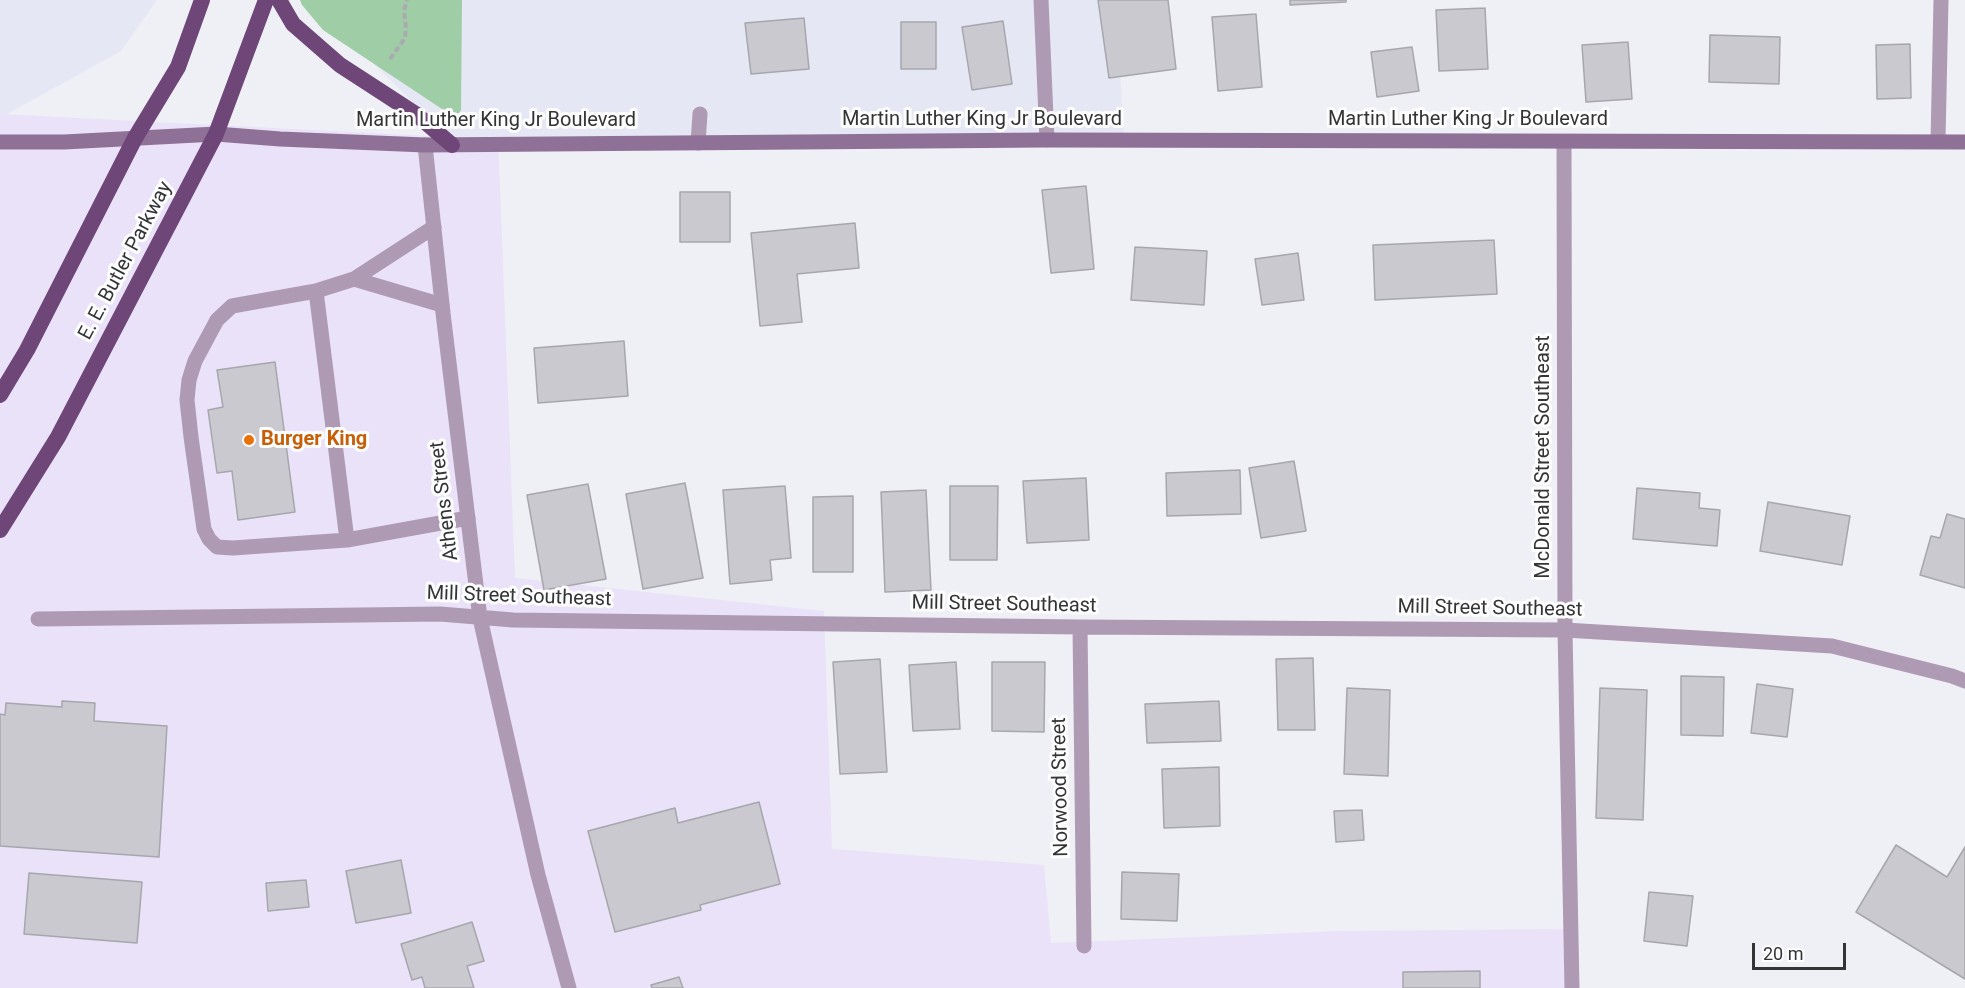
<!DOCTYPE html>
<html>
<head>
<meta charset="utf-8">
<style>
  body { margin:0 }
  #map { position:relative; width:1965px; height:988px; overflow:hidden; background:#eff0f6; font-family:Roboto,sans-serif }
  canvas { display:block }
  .scale { position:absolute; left:1752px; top:943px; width:94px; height:27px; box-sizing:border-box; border:3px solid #333436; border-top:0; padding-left:8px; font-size:18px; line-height:21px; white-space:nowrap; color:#333436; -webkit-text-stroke:4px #fdfdfe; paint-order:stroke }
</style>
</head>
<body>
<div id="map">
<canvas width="1965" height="988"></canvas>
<div class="scale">20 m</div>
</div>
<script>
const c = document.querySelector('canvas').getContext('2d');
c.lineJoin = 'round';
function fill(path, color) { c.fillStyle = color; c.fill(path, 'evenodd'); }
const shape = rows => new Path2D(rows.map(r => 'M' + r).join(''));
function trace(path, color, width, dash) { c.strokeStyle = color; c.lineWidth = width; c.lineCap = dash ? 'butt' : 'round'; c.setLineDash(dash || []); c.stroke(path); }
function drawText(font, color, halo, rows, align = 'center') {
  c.font = font + ' Roboto,sans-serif'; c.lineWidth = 6; c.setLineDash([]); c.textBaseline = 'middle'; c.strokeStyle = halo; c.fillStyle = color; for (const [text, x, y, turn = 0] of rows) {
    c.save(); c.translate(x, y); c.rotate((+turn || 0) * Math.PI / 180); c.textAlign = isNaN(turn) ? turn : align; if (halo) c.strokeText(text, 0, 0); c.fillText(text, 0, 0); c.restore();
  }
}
fill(shape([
  [0,0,157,0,121,51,7,114,0,114],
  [308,0,1115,0,1124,133,449,137]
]), '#e5e7f5');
fill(shape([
  [0,114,449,137,498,137,515,578,824,611,832,849,1044,865,1051,943,1340,931,1578,929,1576,988,0,988]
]), '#e9e2f8');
fill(shape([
  [300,0,462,0,461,110,459,113,451,115,323,30,302,5]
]), '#9fcda6');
const building = shape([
  [1098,0,1168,0,1176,69,1109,78,1098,0],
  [1290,0,1346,0,1346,2,1290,5,1290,0],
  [1485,8,1488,69,1439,71,1436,10,1485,8],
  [1256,14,1262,87,1218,91,1212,17,1256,14],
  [804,18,809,69,751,74,745,23,804,18],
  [1003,21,1012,84,972,90,962,27,1003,21],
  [901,22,936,22,936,69,901,69,901,22],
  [1710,35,1780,37,1779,84,1709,82,1710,35],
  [1628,42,1632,99,1586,102,1582,45,1628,42],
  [1910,44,1911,98,1877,99,1876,45,1910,44],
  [1412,47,1419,91,1377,97,1371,52,1412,47],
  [1086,186,1094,269,1051,273,1042,190,1086,186],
  [680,192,730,192,730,242,680,242,680,192],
  [855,223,859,268,797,274,802,322,760,326,751,233,855,223],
  [1494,240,1497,294,1375,300,1373,245,1494,240],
  [1135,247,1207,251,1204,305,1131,300,1135,247],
  [1298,253,1304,300,1262,305,1255,259,1298,253],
  [624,341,628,396,538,403,534,348,624,341],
  [275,362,295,512,238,520,232,471,217,473,208,410,223,407,217,370,275,362],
  [1294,461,1306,531,1261,538,1249,468,1294,461],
  [1240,470,1241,514,1167,516,1166,473,1240,470],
  [1086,478,1089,540,1027,543,1023,481,1086,478],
  [685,483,703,578,643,589,626,494,685,483],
  [588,484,606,579,544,590,527,495,588,484],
  [785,486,791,558,770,560,772,580,730,584,723,490,785,486],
  [950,486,998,486,997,560,950,560,950,486],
  [1637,488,1700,493,1699,508,1720,510,1717,546,1633,539,1637,488],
  [926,490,931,590,885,592,881,492,926,490],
  [853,496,853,572,813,572,813,497,853,496],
  [1768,502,1850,516,1842,565,1760,551,1768,502],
  [1947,514,1965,519,1965,588,1920,575,1931,536,1940,538,1947,514],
  [1313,658,1315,730,1278,730,1276,659,1313,658],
  [880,659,887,772,840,774,833,662,880,659],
  [956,662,960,729,913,731,909,665,956,662],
  [992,662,1045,662,1044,732,992,731,992,662],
  [1681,676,1724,677,1723,736,1681,735,1681,676],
  [1757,684,1793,689,1787,737,1751,733,1757,684],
  [1347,688,1390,690,1388,776,1344,774,1347,688],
  [1600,688,1647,690,1643,820,1596,818,1600,688],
  [62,701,95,703,94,721,167,726,159,857,0,846,0,714,5,715,6,703,62,707,62,701],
  [1219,701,1221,741,1147,743,1145,704,1219,701],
  [1219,767,1220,826,1164,828,1162,769,1219,767],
  [759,802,780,884,700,905,701,910,615,932,588,831,675,808,678,823,759,802],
  [1362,810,1364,840,1336,842,1334,811,1362,810],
  [1896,845,1947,877,1965,847,1965,979,1856,912,1896,845],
  [401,860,411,913,356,923,346,871,401,860],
  [1122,872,1179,874,1177,921,1121,919,1122,872],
  [29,873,142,882,137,943,24,934,29,873],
  [306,880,309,907,268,911,266,883,306,880],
  [1649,892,1693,896,1687,946,1644,941,1649,892],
  [472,922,484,961,467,966,474,988,425,988,422,977,412,980,401,944,472,922],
  [1480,971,1480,988,1403,988,1403,972,1480,971],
  [679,977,683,988,652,988,651,985,679,977]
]);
fill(building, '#c9c9cf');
trace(building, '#a6a6ac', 1.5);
trace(shape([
  [390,59,405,38,406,28,404,10,407,0]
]), '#aaabb0', 4, [6, 3]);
trace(shape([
  [698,143,700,114],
  [354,279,442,305],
  [316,291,347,540,468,518],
  [347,540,233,548,217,547,209,539,204,529,191,437,187,400,189,380,195,361,217,320,232,306,316,291,354,279,434,227]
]), '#af9ab4', 15);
trace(shape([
  [1041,0,1047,140],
  [1938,141,1941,0],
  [1564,142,1565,630,1572,988],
  [425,145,443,313,480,618,538,875,569,988],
  [38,619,440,614,513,620,1080,627,1565,630,1832,646,1952,676,1965,681],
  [1080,627,1084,946]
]), '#af9ab4', 15);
trace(shape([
  [0,142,64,142,216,134,280,139,425,145,1047,140,1965,142]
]), '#8f7197', 15);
trace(shape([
  [279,0,293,24,340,65,417,115,452,145],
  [0,395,27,350,135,138,178,67,202,0],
  [0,530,58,437,216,134,266,0]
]), '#6e4678', 16);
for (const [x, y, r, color] of [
  [249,440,6,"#e8710a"]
]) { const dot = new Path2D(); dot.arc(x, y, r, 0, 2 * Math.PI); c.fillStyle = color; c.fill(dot); trace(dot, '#fdfdfe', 2); }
drawText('20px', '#333436', '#fdfdfe', [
  ["Martin Luther King Jr Boulevard",982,120],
  ["Martin Luther King Jr Boulevard",1468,120],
  ["Martin Luther King Jr Boulevard",496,121],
  ["E. E. Butler Parkway",126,261,-62],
  ["McDonald Street Southeast",1544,457,-90],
  ["Athens Street",445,501,-97],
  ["Mill Street Southeast",519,597,2],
  ["Mill Street Southeast",1004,605,1],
  ["Mill Street Southeast",1490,609,1],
  ["Norwood Street",1061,787,-91]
]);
drawText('bold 20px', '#c56008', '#fdfdfe', [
  ["Burger King",261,440]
], 'left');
</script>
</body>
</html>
